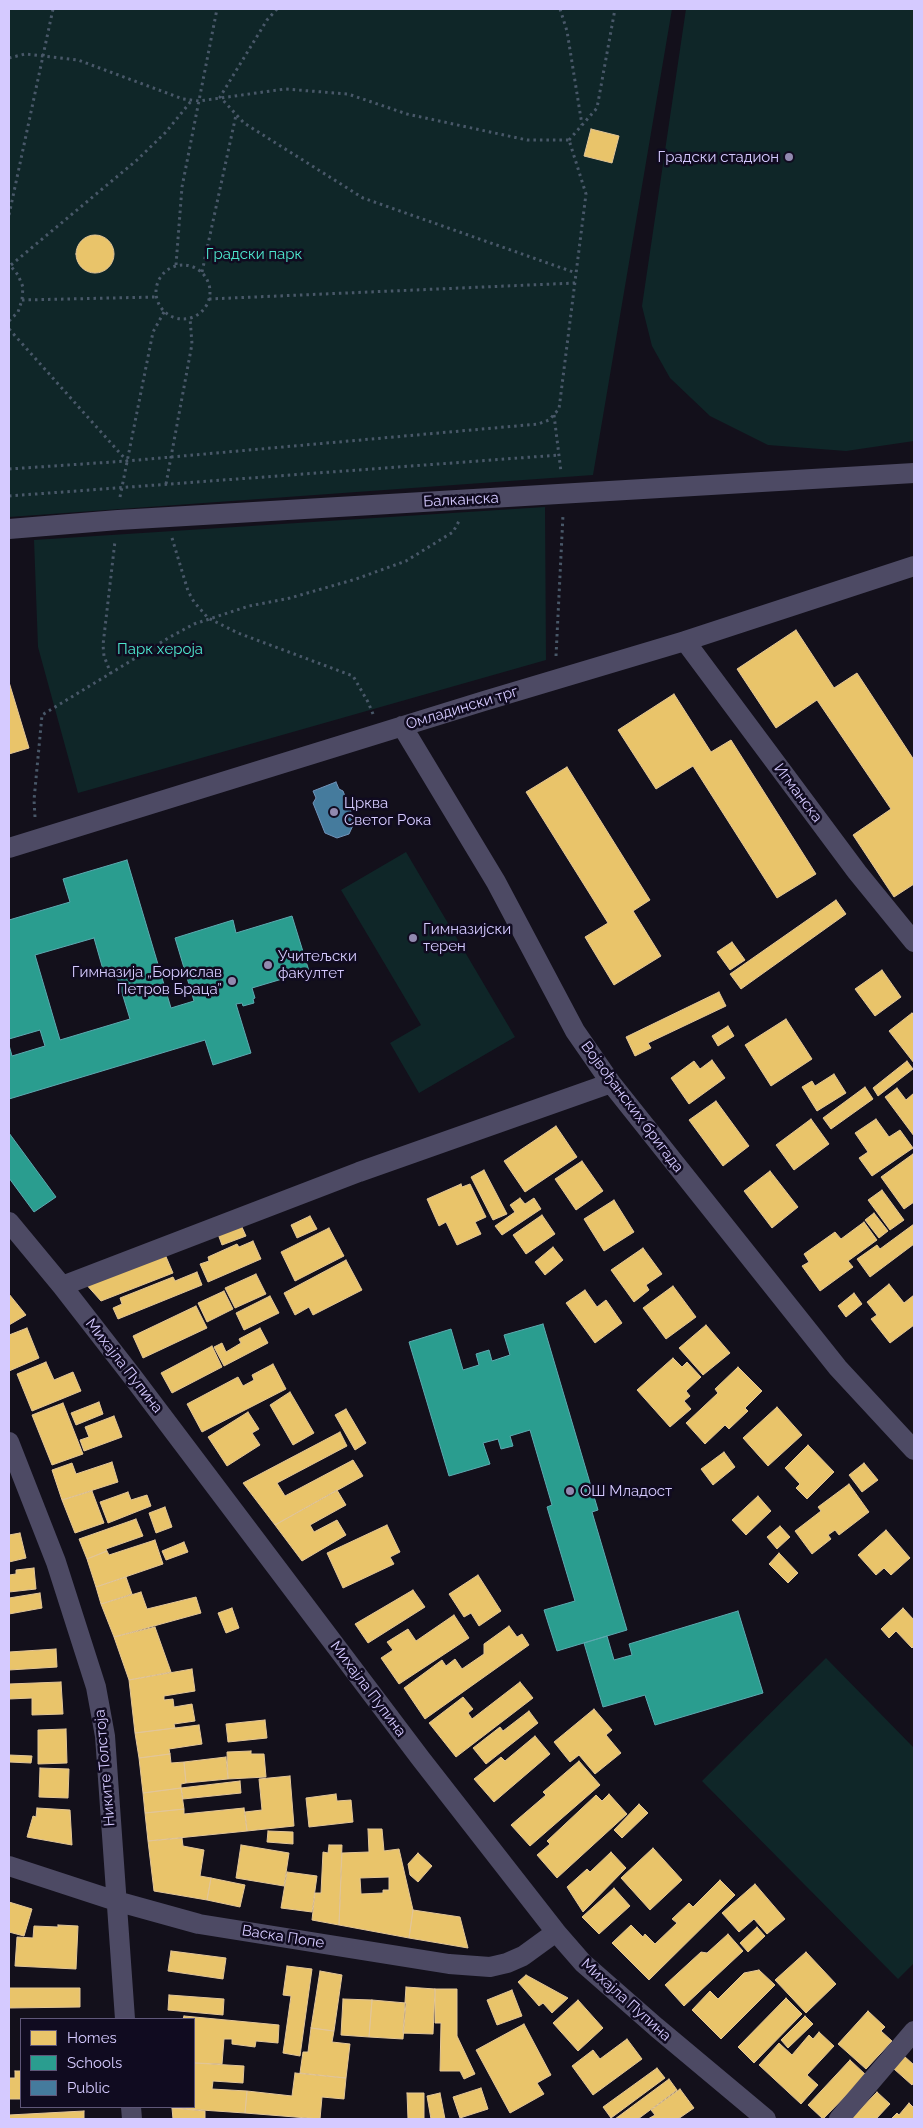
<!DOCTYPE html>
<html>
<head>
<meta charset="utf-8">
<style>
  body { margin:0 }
  #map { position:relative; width:923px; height:2128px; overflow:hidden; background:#13101b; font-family:Raleway,sans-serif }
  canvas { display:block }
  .frame { position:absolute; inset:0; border:10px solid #d5caff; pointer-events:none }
  .legend { position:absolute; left:20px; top:2018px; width:175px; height:90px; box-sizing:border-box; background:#100b20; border:1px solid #5f5779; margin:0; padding:6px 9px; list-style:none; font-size:15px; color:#d5caff }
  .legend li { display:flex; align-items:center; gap:10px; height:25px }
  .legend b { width:25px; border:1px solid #5f5779 }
</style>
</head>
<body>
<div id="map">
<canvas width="923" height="2128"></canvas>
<div class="frame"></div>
<ul class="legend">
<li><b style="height:14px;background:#e9c46a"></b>Homes</li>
<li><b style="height:14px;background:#2a9d8f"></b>Schools</li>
<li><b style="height:14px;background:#457b9d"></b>Public</li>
</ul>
</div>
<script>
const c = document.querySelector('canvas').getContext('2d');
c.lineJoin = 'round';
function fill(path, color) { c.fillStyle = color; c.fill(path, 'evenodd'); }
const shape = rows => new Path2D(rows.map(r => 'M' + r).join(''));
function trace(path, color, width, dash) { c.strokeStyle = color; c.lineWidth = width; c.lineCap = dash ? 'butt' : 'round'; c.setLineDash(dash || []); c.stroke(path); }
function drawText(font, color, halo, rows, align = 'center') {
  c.font = font + ' Raleway,sans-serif'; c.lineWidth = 5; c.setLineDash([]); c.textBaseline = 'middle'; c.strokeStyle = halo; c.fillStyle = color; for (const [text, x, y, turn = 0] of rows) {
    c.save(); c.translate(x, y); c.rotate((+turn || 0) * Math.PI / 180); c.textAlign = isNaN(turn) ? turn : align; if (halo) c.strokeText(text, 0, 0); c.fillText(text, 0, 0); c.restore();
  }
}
fill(shape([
  [9,9,672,9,593,475,9,517],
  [686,9,914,9,914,441,846,451,768,445,710,416,670,378,652,346,642,306],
  [545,507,546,660,78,793,38,647,34,540],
  [406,852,515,1037,419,1093,390,1043,421,1025,341,890],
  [826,1658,914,1748,914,1963,898,1979,702,1781]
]), '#0f2628');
const homes = shape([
  [591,129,619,136,612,163,584,156,591,129],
  '76 254a19 19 0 1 1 38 0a19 19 0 1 1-38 0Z',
  [796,630,834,688,857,673,914,760,914,884,894,897,853,835,891,809,817,700,776,728,737,669,796,630],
  [9,682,29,748,9,754,9,682],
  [674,694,711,752,731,740,816,874,777,898,693,766,656,789,618,730,674,694],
  [567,767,650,900,633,911,661,956,614,985,585,937,608,923,526,792,567,767],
  [836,900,846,914,741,989,730,974,836,900],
  [732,942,745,960,730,970,717,952,732,942],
  [882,970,901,997,875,1016,855,989,882,970],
  [719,992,726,1006,648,1043,651,1048,635,1056,626,1037,719,992],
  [912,1013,914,1015,914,1063,889,1031,912,1013],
  [786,1019,812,1059,771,1086,745,1045,786,1019],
  [728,1026,734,1036,718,1046,712,1036,728,1026],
  [712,1060,725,1078,689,1104,671,1078,694,1061,700,1069,712,1060],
  [907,1061,913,1069,878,1096,873,1088,907,1061],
  [834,1074,846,1093,817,1111,802,1087,812,1081,815,1086,834,1074],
  [865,1087,873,1099,831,1129,823,1118,865,1087],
  [897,1088,906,1100,914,1093,914,1136,885,1097,897,1088],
  [716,1101,749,1146,723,1166,689,1120,716,1101],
  [811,1119,829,1144,794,1170,776,1145,811,1119],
  [876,1119,889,1137,900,1130,913,1148,872,1176,859,1158,868,1152,855,1133,876,1119],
  [556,1126,577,1157,525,1192,504,1161,556,1126],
  [913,1154,914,1202,904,1209,881,1177,913,1154],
  [582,1161,603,1191,576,1210,555,1179,582,1161],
  [484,1170,507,1214,493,1220,471,1177,484,1170],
  [770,1171,798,1207,772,1228,744,1191,770,1171],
  [461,1184,462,1187,470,1184,486,1217,475,1222,481,1234,457,1245,446,1222,439,1226,427,1199,461,1184],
  [882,1190,904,1220,890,1230,868,1200,882,1190],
  [520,1198,525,1204,534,1198,541,1209,502,1235,495,1226,515,1212,510,1205,520,1198],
  [614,1200,634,1232,604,1251,584,1219,614,1200],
  [874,1213,888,1231,879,1238,865,1220,874,1213],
  [542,1215,555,1234,526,1254,513,1235,542,1215],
  [310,1216,317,1229,297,1238,291,1225,310,1216],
  [864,1222,877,1240,848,1261,853,1267,820,1291,802,1266,809,1262,804,1254,835,1232,841,1239,864,1222],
  [914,1224,914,1244,870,1277,857,1259,877,1245,880,1249,914,1224],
  [241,1225,246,1236,222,1245,218,1234,241,1225],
  [329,1228,344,1256,295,1281,281,1252,329,1228],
  [253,1241,261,1259,208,1282,200,1264,209,1261,208,1257,237,1244,239,1247,253,1241],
  [553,1247,563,1260,545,1275,535,1262,553,1247],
  [643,1248,662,1274,646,1285,649,1290,634,1302,611,1270,643,1248],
  [164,1252,173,1273,101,1301,84,1282,164,1252],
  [346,1260,362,1290,313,1315,309,1307,295,1315,284,1293,346,1260],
  [197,1272,202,1285,118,1319,113,1308,122,1304,120,1298,173,1277,175,1281,197,1272],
  [256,1274,266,1294,235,1308,225,1288,256,1274],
  [889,1284,904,1303,914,1295,914,1325,890,1343,871,1319,877,1315,867,1302,889,1284],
  [673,1286,696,1317,666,1339,643,1308,673,1286],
  [585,1290,597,1307,606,1300,622,1323,595,1343,566,1303,585,1290],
  [224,1291,233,1309,207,1322,198,1303,224,1291],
  [854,1293,862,1304,846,1317,838,1306,854,1293],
  [9,1294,26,1315,9,1325,9,1294],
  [270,1296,279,1313,244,1330,236,1313,270,1296],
  [196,1306,207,1328,143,1358,133,1336,196,1306],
  [706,1325,730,1353,703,1375,679,1348,706,1325],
  [27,1328,39,1358,9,1371,9,1335,27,1328],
  [260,1328,268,1343,224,1366,214,1347,222,1343,226,1352,241,1343,239,1339,260,1328],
  [212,1346,222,1367,172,1393,161,1373,212,1346],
  [673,1358,682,1367,687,1362,701,1377,686,1391,690,1396,684,1401,691,1409,670,1427,637,1390,673,1358],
  [46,1362,54,1380,73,1372,81,1391,32,1411,17,1374,46,1362],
  [273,1364,286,1389,202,1432,187,1404,238,1377,243,1386,254,1380,252,1375,273,1364],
  [738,1367,762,1391,745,1408,748,1411,729,1429,725,1425,705,1444,686,1423,718,1393,715,1389,738,1367],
  [290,1392,314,1433,293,1445,270,1405,290,1392],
  [99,1402,103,1414,76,1425,71,1413,99,1402],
  [63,1403,83,1454,52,1465,32,1415,63,1403],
  [777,1407,802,1435,768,1466,743,1438,777,1407],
  [346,1409,366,1443,355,1450,335,1415,346,1409],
  [248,1412,259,1429,252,1433,260,1445,227,1466,208,1437,248,1412],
  [114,1416,122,1437,84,1451,80,1440,89,1437,85,1427,114,1416],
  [340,1432,347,1446,277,1483,285,1496,353,1460,363,1476,275,1525,243,1483,340,1432],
  [808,1445,834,1472,807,1499,796,1488,800,1484,785,1468,808,1445],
  [724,1452,735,1467,713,1485,701,1469,724,1452],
  [112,1462,118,1482,62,1500,52,1470,72,1463,76,1474,112,1462],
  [864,1463,878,1480,862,1492,849,1475,864,1463],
  [849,1484,869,1512,839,1535,835,1530,828,1535,831,1539,812,1554,795,1531,821,1511,818,1507,849,1484],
  [337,1490,346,1505,310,1525,314,1532,337,1520,346,1535,302,1561,275,1525,337,1490],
  [92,1491,104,1523,75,1533,62,1500,92,1491],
  [128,1492,131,1500,147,1495,151,1506,108,1523,100,1502,128,1492],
  [758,1496,771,1511,746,1535,732,1520,758,1496],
  [165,1507,172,1527,156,1533,149,1513,165,1507],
  [136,1519,143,1536,106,1549,107,1551,87,1559,79,1539,136,1519],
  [387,1525,400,1552,390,1557,394,1564,343,1588,327,1553,387,1525],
  [780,1526,790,1537,777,1549,767,1537,780,1526],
  [886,1530,910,1558,891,1575,884,1568,876,1575,858,1555,886,1530],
  [20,1533,26,1558,9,1562,9,1535,20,1533],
  [155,1540,163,1564,96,1587,87,1559,107,1551,109,1555,155,1540],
  [184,1542,188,1552,166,1560,162,1551,184,1542],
  [779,1553,798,1573,788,1583,769,1564,779,1553],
  [34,1568,36,1589,9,1592,9,1575,16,1574,16,1570,34,1568],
  [478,1575,501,1611,479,1626,471,1613,464,1617,449,1594,478,1575],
  [126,1577,132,1594,101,1604,96,1587,126,1577],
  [413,1590,425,1607,368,1643,355,1624,413,1590],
  [141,1592,147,1609,196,1597,201,1613,114,1637,101,1604,141,1592],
  [40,1593,42,1608,9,1614,9,1598,40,1593],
  [232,1608,239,1628,226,1633,218,1613,232,1608],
  [903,1608,914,1620,914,1646,912,1648,896,1631,889,1638,881,1629,903,1608],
  [454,1615,469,1638,399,1684,381,1658,393,1650,387,1642,408,1629,416,1641,454,1615],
  [509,1626,517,1637,522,1634,529,1645,425,1719,404,1688,442,1660,446,1666,455,1659,462,1669,484,1654,484,1644,509,1626],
  [155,1627,171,1672,129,1680,114,1637,155,1627],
  [56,1649,57,1667,9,1670,9,1652,56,1649],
  [192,1669,195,1691,164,1696,164,1700,173,1699,174,1707,192,1704,195,1721,174,1724,175,1728,135,1733,129,1680,192,1669],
  [61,1682,63,1714,32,1715,32,1698,9,1699,9,1684,61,1682],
  [520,1682,533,1698,456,1757,429,1723,463,1697,473,1709,468,1713,472,1719,520,1682],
  [594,1709,612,1730,606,1735,621,1753,595,1774,579,1755,570,1762,554,1742,594,1709],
  [529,1711,538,1723,486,1764,473,1748,500,1727,503,1731,529,1711],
  [265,1720,267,1738,228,1742,226,1724,265,1720],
  [199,1725,202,1744,169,1749,170,1754,139,1758,135,1733,199,1725],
  [66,1729,67,1763,38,1764,38,1730,66,1729],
  [535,1736,550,1754,494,1802,474,1779,501,1757,505,1761,535,1736],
  [251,1751,251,1754,264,1754,266,1777,228,1779,227,1752,251,1751],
  [170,1754,171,1763,184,1762,186,1783,181,1784,181,1788,143,1793,139,1758,170,1754],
  [9,1755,32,1756,31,1763,9,1762,9,1755],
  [226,1757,228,1779,186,1783,184,1762,226,1757],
  [579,1761,600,1785,530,1846,511,1825,546,1795,543,1792,579,1761],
  [40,1768,69,1769,68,1798,39,1797,40,1768],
  [290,1776,294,1826,247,1831,245,1812,262,1810,259,1779,290,1776],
  [240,1781,241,1793,183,1799,181,1788,240,1781],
  [181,1788,184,1809,145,1813,143,1793,181,1788],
  [336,1794,337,1801,351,1800,353,1822,309,1827,306,1798,336,1794],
  [609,1794,627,1814,557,1878,537,1855,550,1844,547,1841,596,1795,602,1801,609,1794],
  [639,1804,648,1813,622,1838,614,1830,639,1804],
  [37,1808,70,1810,72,1845,27,1837,33,1816,36,1817,37,1808],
  [244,1808,247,1831,148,1841,145,1813,184,1809,184,1814,244,1808],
  [368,1829,382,1829,384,1851,399,1849,413,1910,409,1938,339,1925,342,1853,369,1852,368,1829],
  [389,1877,389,1890,383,1890,383,1893,361,1894,360,1878,389,1877],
  [268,1831,293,1832,293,1844,267,1842,268,1831],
  [182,1838,183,1846,204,1850,200,1876,211,1878,207,1900,154,1891,148,1841,182,1838],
  [241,1845,289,1853,284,1886,236,1878,241,1845],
  [329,1845,342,1845,339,1925,312,1920,315,1893,321,1893,323,1852,328,1853,329,1845],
  [653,1848,682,1880,650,1910,621,1878,653,1848],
  [611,1852,626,1868,583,1912,567,1887,587,1869,590,1872,611,1852],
  [418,1853,432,1866,418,1882,410,1875,408,1864,418,1853],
  [287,1872,317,1876,312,1912,281,1908,287,1872],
  [211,1878,245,1885,240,1907,207,1900,211,1878],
  [720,1880,735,1895,649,1980,612,1943,631,1925,643,1937,645,1934,655,1944,677,1923,672,1919,689,1903,693,1907,720,1880],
  [755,1884,785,1919,767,1934,754,1919,739,1932,722,1913,755,1884],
  [614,1888,630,1906,599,1934,582,1917,614,1888],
  [9,1902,32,1909,24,1936,9,1932,9,1902],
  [413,1910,460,1917,468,1948,409,1938,413,1910],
  [58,1925,78,1926,76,1969,15,1966,17,1937,33,1938,34,1926,58,1927,58,1925],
  [757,1927,765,1936,748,1952,740,1943,757,1927],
  [728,1934,743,1951,684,2006,665,1985,701,1952,707,1953,728,1934],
  [171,1951,226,1958,223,1979,168,1971,171,1951],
  [806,1952,836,1984,806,2013,775,1980,806,1952],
  [287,1966,312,1969,300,2056,283,2053,291,1996,283,1995,287,1966],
  [759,1970,775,1985,721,2039,692,2010,710,1991,718,1999,744,1973,759,1970],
  [320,1971,342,1975,334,2031,311,2028,320,1971],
  [526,1975,568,1998,552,2013,543,2003,539,2006,518,1982,526,1975],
  [406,1987,435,1989,433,2034,403,2033,406,1987],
  [9,1988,80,1988,80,2007,9,2008,9,1988],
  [435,1989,457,1989,457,2036,475,2074,464,2079,460,2071,440,2071,441,2023,435,2023,435,1989],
  [512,1990,522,2016,497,2025,487,2000,512,1990],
  [169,1995,224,1999,223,2015,168,2010,169,1995],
  [786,1998,802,2014,754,2063,738,2047,786,1998],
  [343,1999,372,2000,369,2037,341,2035,343,1999],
  [372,2000,406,2003,403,2039,369,2037,372,2000],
  [578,2000,603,2028,578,2051,553,2023,578,2000],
  [868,2011,885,2027,881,2031,892,2041,866,2069,838,2044,868,2011],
  [184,2016,279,2025,278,2043,256,2041,255,2047,232,2044,232,2039,224,2039,222,2064,194,2063,194,2019,183,2019,184,2016],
  [805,2016,813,2024,788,2048,781,2040,805,2016],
  [524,2024,551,2075,537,2083,544,2094,510,2113,476,2050,524,2024],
  [311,2028,334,2031,332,2042,350,2044,346,2078,300,2073,303,2052,308,2052,311,2028],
  [819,2032,834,2046,807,2075,818,2085,801,2104,759,2065,779,2043,792,2055,809,2035,813,2039,819,2032],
  [627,2039,642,2059,593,2095,572,2066,593,2050,600,2059,627,2039],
  [904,2056,914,2065,914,2082,912,2085,894,2069,904,2056],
  [850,2060,866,2075,823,2119,808,2105,850,2060],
  [194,2063,244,2066,243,2083,213,2081,212,2089,247,2091,245,2113,172,2108,172,2107,194,2107,194,2063],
  [657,2068,665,2078,611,2118,603,2107,657,2068],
  [15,2071,21,2071,21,2099,9,2099,9,2078,15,2078,15,2071],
  [295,2073,346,2078,344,2099,322,2097,320,2119,245,2113,247,2091,292,2096,295,2073],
  [669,2079,677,2090,638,2119,615,2119,669,2079],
  [481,2088,488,2109,460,2118,453,2097,481,2088],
  [680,2089,694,2108,678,2119,648,2119,655,2115,651,2110,680,2089],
  [877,2092,890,2104,876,2119,851,2119,877,2092],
  [407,2093,424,2093,424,2119,408,2119,407,2093],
  [440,2093,445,2119,431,2119,427,2096,440,2093],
  [909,2103,914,2108,914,2119,891,2119,897,2113,899,2115,909,2103],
  [172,2108,205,2111,205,2119,173,2119,172,2108],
  [84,2111,84,2119,9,2119,9,2115,84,2111]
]);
fill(homes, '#e9c46a');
trace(homes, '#e3c697', 1);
const schools = shape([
  [127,860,171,1008,194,1001,175,938,233,920,236,933,292,916,309,971,252,988,255,998,253,999,254,1003,243,1006,242,1003,236,1004,251,1053,213,1065,205,1040,9,1099,9,1045,12,1056,45,1046,40,1030,9,1039,9,920,70,902,63,879,127,860],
  [94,938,104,973,115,970,130,1019,60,1040,35,955,94,938],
  [9,1133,56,1197,34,1212,9,1178,9,1133],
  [543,1324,598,1510,592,1512,627,1630,557,1651,544,1610,575,1601,547,1507,552,1505,530,1430,510,1436,513,1446,501,1449,498,1439,483,1443,490,1464,449,1476,409,1342,451,1329,463,1370,479,1365,476,1354,489,1350,492,1361,510,1355,504,1335,543,1324],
  [738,1611,763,1693,655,1725,645,1695,603,1707,584,1643,607,1636,614,1660,632,1655,629,1644,738,1611]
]);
fill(schools, '#2a9d8f');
trace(schools, '#5daab1', 1);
const public = shape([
  [336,782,339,789,343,791,355,821,349,834,337,838,325,833,313,803,316,798,313,791,336,782]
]);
fill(public, '#457b9d');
trace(public, '#7093ba', 1);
trace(shape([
  [277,9,267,20,220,97,244,123,363,198,576,273],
  [560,9,567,31,582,125],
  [9,58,25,54,78,60,183,99,199,101,285,89,348,94,407,114,527,140,569,140],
  [569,140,597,108,615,9],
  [9,215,53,9],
  '156 292a27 27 0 1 1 54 0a27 27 0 1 1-54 0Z',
  [11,265,137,160,166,132,192,100],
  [176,265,182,187,217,9],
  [202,272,236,115],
  [209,299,575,283],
  [22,300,156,297],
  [9,321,18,312,22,300,23,287,18,275,9,264],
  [9,329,127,461],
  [554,415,561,472],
  [9,469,127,461,538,424,549,420,559,409,586,194,569,140],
  [166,484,192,344,190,318],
  [9,496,559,455],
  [120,497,153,332,164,312],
  [172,538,188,591,194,602,208,618,238,633,353,676,368,702,373,714],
  [556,656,563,515],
  [111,674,104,656,103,645,115,541],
  [35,817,34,800,42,715,170,637,194,624,249,606,290,598,356,579,406,561,453,532,459,521]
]), '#495869', 3, [2.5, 4]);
trace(shape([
  [9,529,118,520,914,473],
  [685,641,857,872,914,942],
  [402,726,496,882,575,1031,611,1083,838,1368,914,1450],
  [9,848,484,701,685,641,914,566],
  [9,1222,62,1286,132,1376,421,1759,556,1932,583,1963,656,2027,766,2119],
  [62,1286,359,1172,611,1083],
  [9,1442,56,1562,96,1687,105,1736,125,2019],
  [9,1866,116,1901,199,1924,449,1964,490,1967,507,1963,523,1956,556,1932],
  [131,2107,132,2119],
  [839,2119,914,2031]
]), '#4d4a64', 20);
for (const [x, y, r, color] of [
  [789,157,5,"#9189af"],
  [334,812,5,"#9189af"],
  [413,938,5,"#9189af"],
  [268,965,5,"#9189af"],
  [232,981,5,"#9189af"],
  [570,1491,5,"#9189af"]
]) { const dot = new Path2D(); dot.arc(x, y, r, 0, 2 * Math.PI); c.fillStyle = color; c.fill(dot); trace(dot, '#100b20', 2); }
drawText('15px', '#d5caff', '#100b20', [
  ["Градски стадион",779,157,"right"],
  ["Црква",344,803],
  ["Светог Рока",344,820],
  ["Гимназијски",423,929],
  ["терен",423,946],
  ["Учитељски",278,956],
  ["факултет",278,973],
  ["Гимназија „Борислав",222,972,"right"],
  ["Петров Браца”",222,989,"right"],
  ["ОШ Младост",580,1491]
], 'left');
drawText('15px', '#4ee7ce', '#100b20', [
  ["Градски парк",254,254],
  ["Парк хероја",160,649]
]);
drawText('15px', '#d5caff', '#100b20', [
  ["Балканска",461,500,-3],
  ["Омладински трг",462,708,-17],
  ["Игманска",798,793,53],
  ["Војвођанских бригада",632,1107,53],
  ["Михајла Пупина",124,1366,52],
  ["Михајла Пупина",368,1689,53],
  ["Никите Толстоја",105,1768,-95],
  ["Васка Попе",283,1937,9],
  ["Михајла Пупина",626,2000,42]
]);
</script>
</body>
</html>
